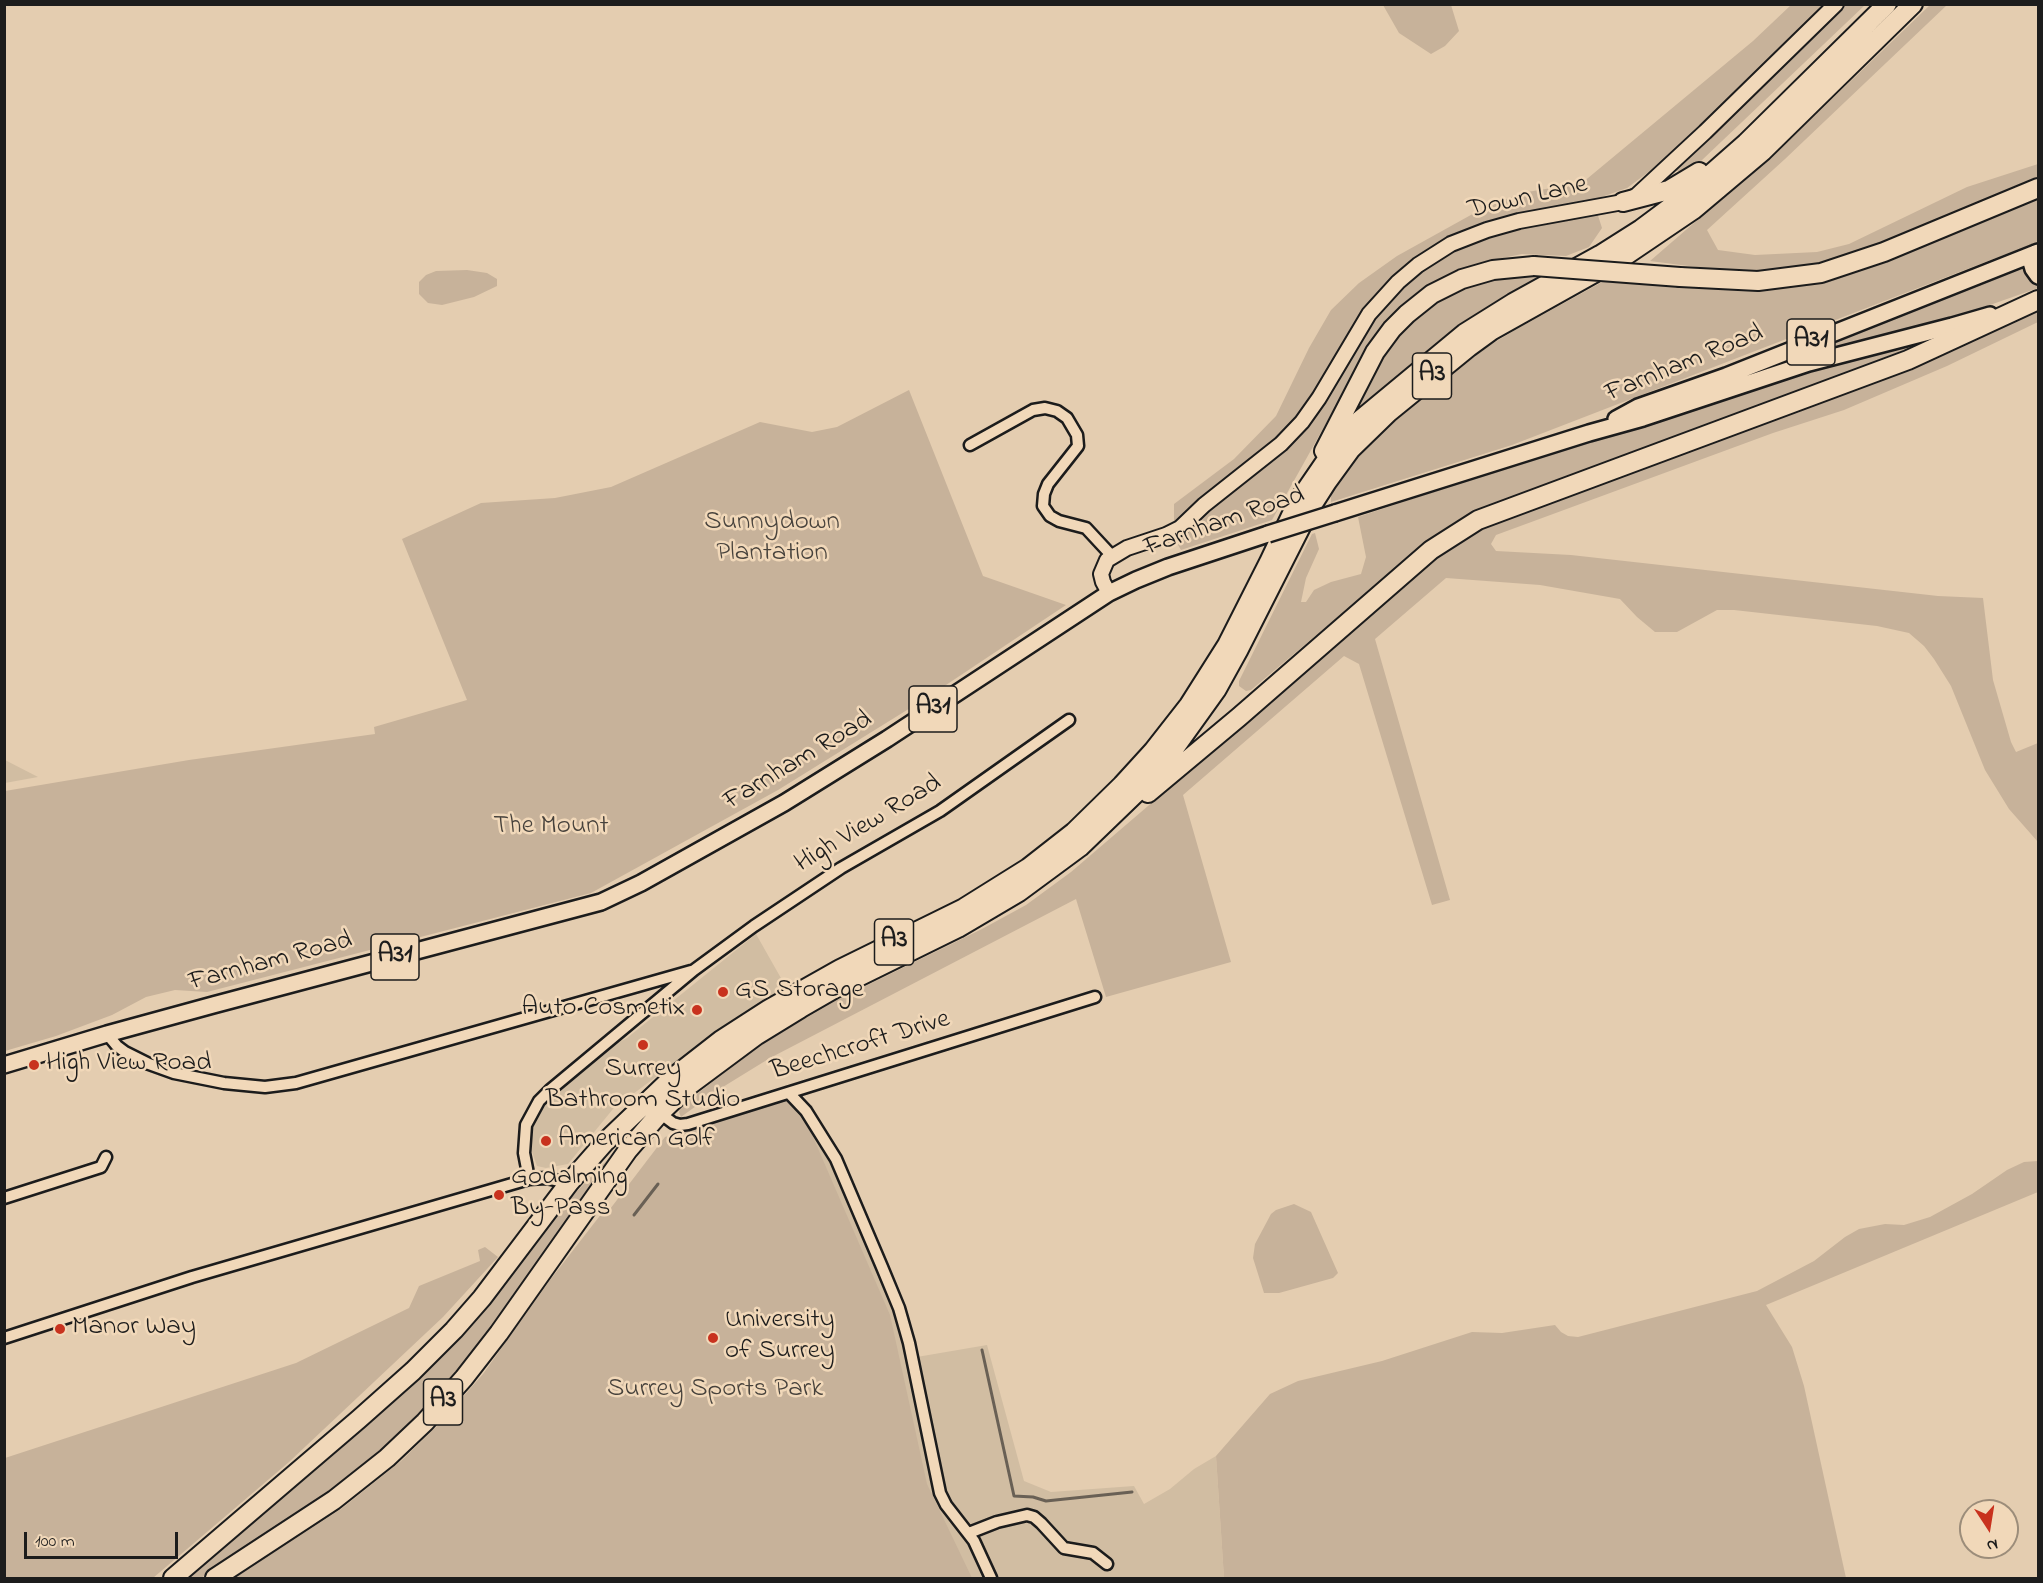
<!DOCTYPE html>
<html>
<head>
<meta charset="utf-8">
<style>
  body { margin:0 }
  #map { position:relative; width:2043px; height:1583px; overflow:hidden; background:#e4cdb0; font-family:"Indie Flower",sans-serif }
  canvas { display:block }
  .frame { position:absolute; inset:0; border:6px solid #1c1c1c; pointer-events:none }
  .north { position:absolute; left:1959px; top:1499px; width:60px; height:60px; box-sizing:border-box; background:#f1d8b9; border:2px solid #9c8d7a; border-radius:50%; rotate:168deg; font-size:16px; font-weight:700; line-height:24px; text-align:center; color:#1c1c1c }
  .north::after { content:''; display:block; margin:auto; width:21px; height:27px; background:#c8321e; clip-path:polygon(50% 0,100% 100%,50% 72%,0 100%) }
  .scale { position:absolute; left:24px; top:1532px; width:154px; height:27px; box-sizing:border-box; border:3px solid #1c1c1c; border-top:0; padding-left:8px; font-size:18px; line-height:21px; white-space:nowrap; color:#1c1c1c; -webkit-text-stroke:4px #f1d8b9; paint-order:stroke }
</style>
</head>
<body>
<div id="map">
<canvas width="2043" height="1583"></canvas>
<div class="frame"></div>
<div class="north">N</div>
<div class="scale">100 m</div>
</div>
<script>
const c = document.querySelector('canvas').getContext('2d');
c.lineJoin = 'round';
function fill(path, color) { c.fillStyle = color; c.fill(path, 'evenodd'); }
const shape = rows => new Path2D(rows.map(r => 'M' + r).join(''));
function trace(path, color, width, dash) { c.strokeStyle = color; c.lineWidth = width; c.lineCap = dash ? 'butt' : 'round'; c.setLineDash(dash || []); c.stroke(path); }
function drawText(font, color, halo, rows, align = 'center') {
  c.font = font + ' "Indie Flower",sans-serif'; c.lineWidth = 5; c.setLineDash([]); c.textBaseline = 'middle'; c.strokeStyle = halo; c.fillStyle = color; for (const [text, x, y, turn = 0] of rows) {
    c.save(); c.translate(x, y); c.rotate((+turn || 0) * Math.PI / 180); c.textAlign = isNaN(turn) ? turn : align; if (halo) c.strokeText(text, 0, 0); c.fillText(text, 0, 0); c.restore();
  }
}
fill(shape([
  [4,760,5,760,38,777,5,783],
  [756,934,786,987,713,1034,613,1109,568,1164,546,1168,537,1166,531,1149,530,1131,541,1109,551,1098,612,1046,627,1038],
  [812,1105,900,1313,911,1358,987,1345,1024,1481,1051,1492,1134,1486,1144,1504,1170,1489,1194,1469,1216,1456,1224,1578,244,1578,346,1511,794,1109]
]), '#d1bda2');
fill(shape([
  [1383,5,1451,5,1459,31,1445,46,1431,54,1399,33],
  [1791,5,1865,5,1701,161,1683,172,1677,171,1662,162,1627,188,1593,200,1602,228,1589,247,1566,256,1522,254,1493,260,1454,273,1419,291,1392,316,1372,341,1272,520,1181,550,1174,538,1174,504,1234,459,1276,416,1309,348,1331,310,1359,283,1397,256,1478,211,1521,193,1582,183,1753,41],
  [1930,5,1947,5,1785,159,1707,230,1718,250,1755,255,1817,252,1849,244,1967,187,2038,164,2038,181,1852,255,1816,266,1785,271,1756,272,1727,271,1650,261,1783,146],
  [2038,197,2038,241,2032,244,1512,445,1331,502,1331,489,1366,448,1389,426,1449,376,1487,347,1515,330,1604,281,1732,289,1776,289,1825,283,1847,275],
  [2023,264,2026,270,2038,281,2038,288,1959,316,1780,363],
  [467,270,487,273,497,279,497,286,474,297,442,305,428,303,419,294,419,282,426,275,436,271],
  [1545,276,1342,428,1368,376,1402,328,1432,304,1456,291,1483,281,1509,277],
  [2038,306,2038,322,1947,366,1844,410,1773,433,1496,535,1491,544,1496,551,1571,555,1938,596,1983,598,1993,680,2011,742,2016,752,2038,743,2038,842,2009,809,1985,770,1951,686,1934,659,1924,646,1909,633,1877,626,1734,610,1717,610,1677,632,1655,632,1637,617,1620,599,1540,585,1446,578,1375,639,1450,900,1432,905,1359,664,1344,656,1183,795,1231,962,1106,997,1076,899,770,1058,718,1090,681,1117,679,1112,680,1108,689,1100,763,1043,837,1000,982,929,1026,905,1071,872,1183,776,1390,591,1469,530],
  [1942,335,1449,528,1414,553,1251,690,1246,691,1239,686,1239,681,1312,534,1315,533,1319,549,1306,578,1301,602,1306,602,1314,590,1331,582,1361,574,1366,557,1358,517,1777,377],
  [909,390,983,576,1066,605,928,697,778,790,591,893,207,992,175,990,146,997,112,1015,56,1036,5,1051,5,791,189,760,375,734,374,727,467,700,402,539,481,503,555,498,611,487,760,422,812,432,837,427],
  [787,1100,810,1130,890,1315,927,1484,972,1578,234,1578,341,1509,401,1461,439,1424,483,1374,550,1280,602,1213,607,1213,665,1137],
  [609,1158,611,1160,491,1328,456,1374,419,1415,382,1451,330,1493,201,1578,184,1578,365,1426,431,1366,555,1214],
  [2038,1161,2038,1192,1766,1305,1792,1347,1804,1386,1846,1578,1224,1578,1216,1456,1270,1394,1298,1381,1382,1361,1472,1332,1502,1333,1555,1325,1561,1332,1568,1336,1578,1337,1757,1291,1814,1261,1845,1237,1859,1229,1885,1224,1904,1225,1930,1217,1972,1194,2007,1170,2024,1162],
  [1294,1204,1311,1212,1338,1273,1333,1278,1279,1293,1264,1293,1253,1258,1255,1244,1271,1214,1276,1210],
  [485,1247,498,1257,443,1317,289,1462,153,1578,5,1578,5,1458,296,1363,409,1308,419,1286,480,1261,478,1250]
]), '#c7b29a');
trace(shape([
  [634,1215,658,1184],
  [982,1350,1014,1496,1033,1497,1046,1501,1132,1492]
]), '#696055', 3);
const street = shape([
  [970,445,1033,410,1045,408,1057,411,1067,418,1077,435,1078,446,1048,484,1044,494,1043,506,1050,516,1059,521,1086,528,1112,556],
  [107,1034,117,1046,125,1052,149,1064,174,1073,224,1083,265,1087,296,1083,691,971],
  [789,1093,806,1111,836,1159,882,1267,899,1308,909,1343,940,1493,946,1505,974,1541,991,1578],
  [657,1111,673,1123,680,1125,688,1124,1095,997],
  [529,1179,524,1153,526,1125,539,1101,550,1090,694,970,754,926,841,868,940,811,1069,720],
  [4,1198,101,1167,106,1157],
  [4,1338,192,1277,529,1179,546,1178,569,1183],
  [969,1533,997,1522,1027,1515,1034,1517,1041,1523,1064,1548,1093,1553,1107,1564]
]);
const secondary = shape([
  [1109,593,1103,582,1101,574,1107,560,1127,548,1166,535,1180,528,1204,505,1281,444,1302,422,1319,398,1369,314,1398,282,1418,265,1451,244,1487,230,1519,221,1623,202,1636,196,1705,132,1836,4]
]);
const primary = shape([
  [2035,253,2031,262,2033,269,2038,276],
  [1616,419,1638,407,1726,376,2038,252],
  [1335,513,1589,433,1643,418,1809,363,1952,326,1990,315],
  [4,1065,107,1034,213,1005,601,902,641,883,784,803,887,739,1109,593,1136,580,1168,567,1268,534]
]);
const highway = shape([
  [1623,202,1669,190,1699,172],
  [1680,277,1758,281,1821,273,1884,252,2038,188],
  [1324,451,1375,352,1392,329,1407,314,1432,294,1462,279,1493,270,1534,266],
  [1148,793,1239,717,1431,550,1478,520,1908,360,2038,300],
  [173,1578,359,1419,413,1371,454,1330,482,1298,569,1183,605,1142,671,1079,721,1040,769,1009,840,969,964,908,1028,868,1074,832,1122,785,1153,751,1189,705,1227,645,1269,562,1297,503,1334,449,1360,420,1465,333,1513,303,1600,255,1641,229,1688,194,1746,143,1887,4],
  [215,1578,334,1500,387,1458,425,1422,464,1378,499,1333,628,1150,660,1113,687,1087,757,1035,801,1008,834,989,958,928,1019,892,1080,847,1135,794,1174,749,1217,689,1238,651,1311,507,1327,482,1351,449,1388,413,1469,347,1491,331,1625,256,1693,210,1763,151,1913,4]
]);
trace(street, '#1c1c1c', 15);
trace(secondary, '#1c1c1c', 18);
trace(primary, '#1c1c1c', 20);
trace(highway, '#1c1c1c', 22);
trace(street, '#f1d8b9', 10);
trace(secondary, '#f1d8b9', 14);
trace(primary, '#f1d8b9', 15);
trace(highway, '#f1d8b9', 18);
const primaryBridge = shape([
  [1268,534,1335,513]
]);
const highwayBridge = shape([
  [1534,266,1680,277]
]);
trace(primaryBridge, '#1c1c1c', 20, []);
trace(highwayBridge, '#1c1c1c', 22, []);
trace(primaryBridge, '#f1d8b9', 15);
trace(highwayBridge, '#f1d8b9', 18);
for (const [x, y, r, color] of [
  [723,992,6,"#c8321e"],
  [697,1010,6,"#c8321e"],
  [643,1045,6,"#c8321e"],
  [34,1065,6,"#c8321e"],
  [546,1141,6,"#c8321e"],
  [499,1195,6,"#c8321e"],
  [60,1329,6,"#c8321e"],
  [713,1338,6,"#c8321e"]
]) { const dot = new Path2D(); dot.arc(x, y, r, 0, 2 * Math.PI); c.fillStyle = color; c.fill(dot); trace(dot, '#f1d8b9', 2); }
for (const [x, y, w] of [
  [1811,342,48],
  [1432,376,39],
  [933,709,48],
  [894,942,39],
  [395,957,48],
  [443,1402,39]
]) { const box = new Path2D(); box.roundRect(x - w / 2, y - 23, w, 46, 4.5); c.fillStyle = '#f1d8b9'; c.fill(box); trace(box, '#1c1c1c', 1.5); }
drawText('bold 26px', '#1c1c1c', null, [
  ["A31",1811,342],
  ["A3",1432,376],
  ["A31",933,709],
  ["A3",894,942],
  ["A31",395,957],
  ["A3",443,1402]
]);
drawText('27px', '#1c1c1c', '#f1d8b9', [
  ["Down Lane",1528,199,-13],
  ["Farnham Road",1685,365,-22],
  ["Farnham Road",1225,523,-19],
  ["Farnham Road",799,762,-31],
  ["High View Road",869,825,-31],
  ["Farnham Road",271,963,-15],
  ["Beechcroft Drive",861,1047,-17]
]);
drawText('27px', '#47423c', '#f1d8b9', [
  ["Sunnydown",772,524],
  ["Plantation",772,555],
  ["The Mount",551,828],
  ["Surrey Sports Park",715,1391]
]);
drawText('27px', '#1c1c1c', '#f1d8b9', [
  ["GS Storage",735,992],
  ["Auto Cosmetix",685,1010,"right"],
  ["High View Road",46,1065],
  ["Surrey",643,1071,"center"],
  ["Bathroom Studio",643,1102,"center"],
  ["American Golf",558,1141],
  ["Godalming",511,1179],
  ["By-Pass",511,1210],
  ["University",725,1322],
  ["of Surrey",725,1353],
  ["Manor Way",72,1329]
], 'left');
</script>
</body>
</html>
